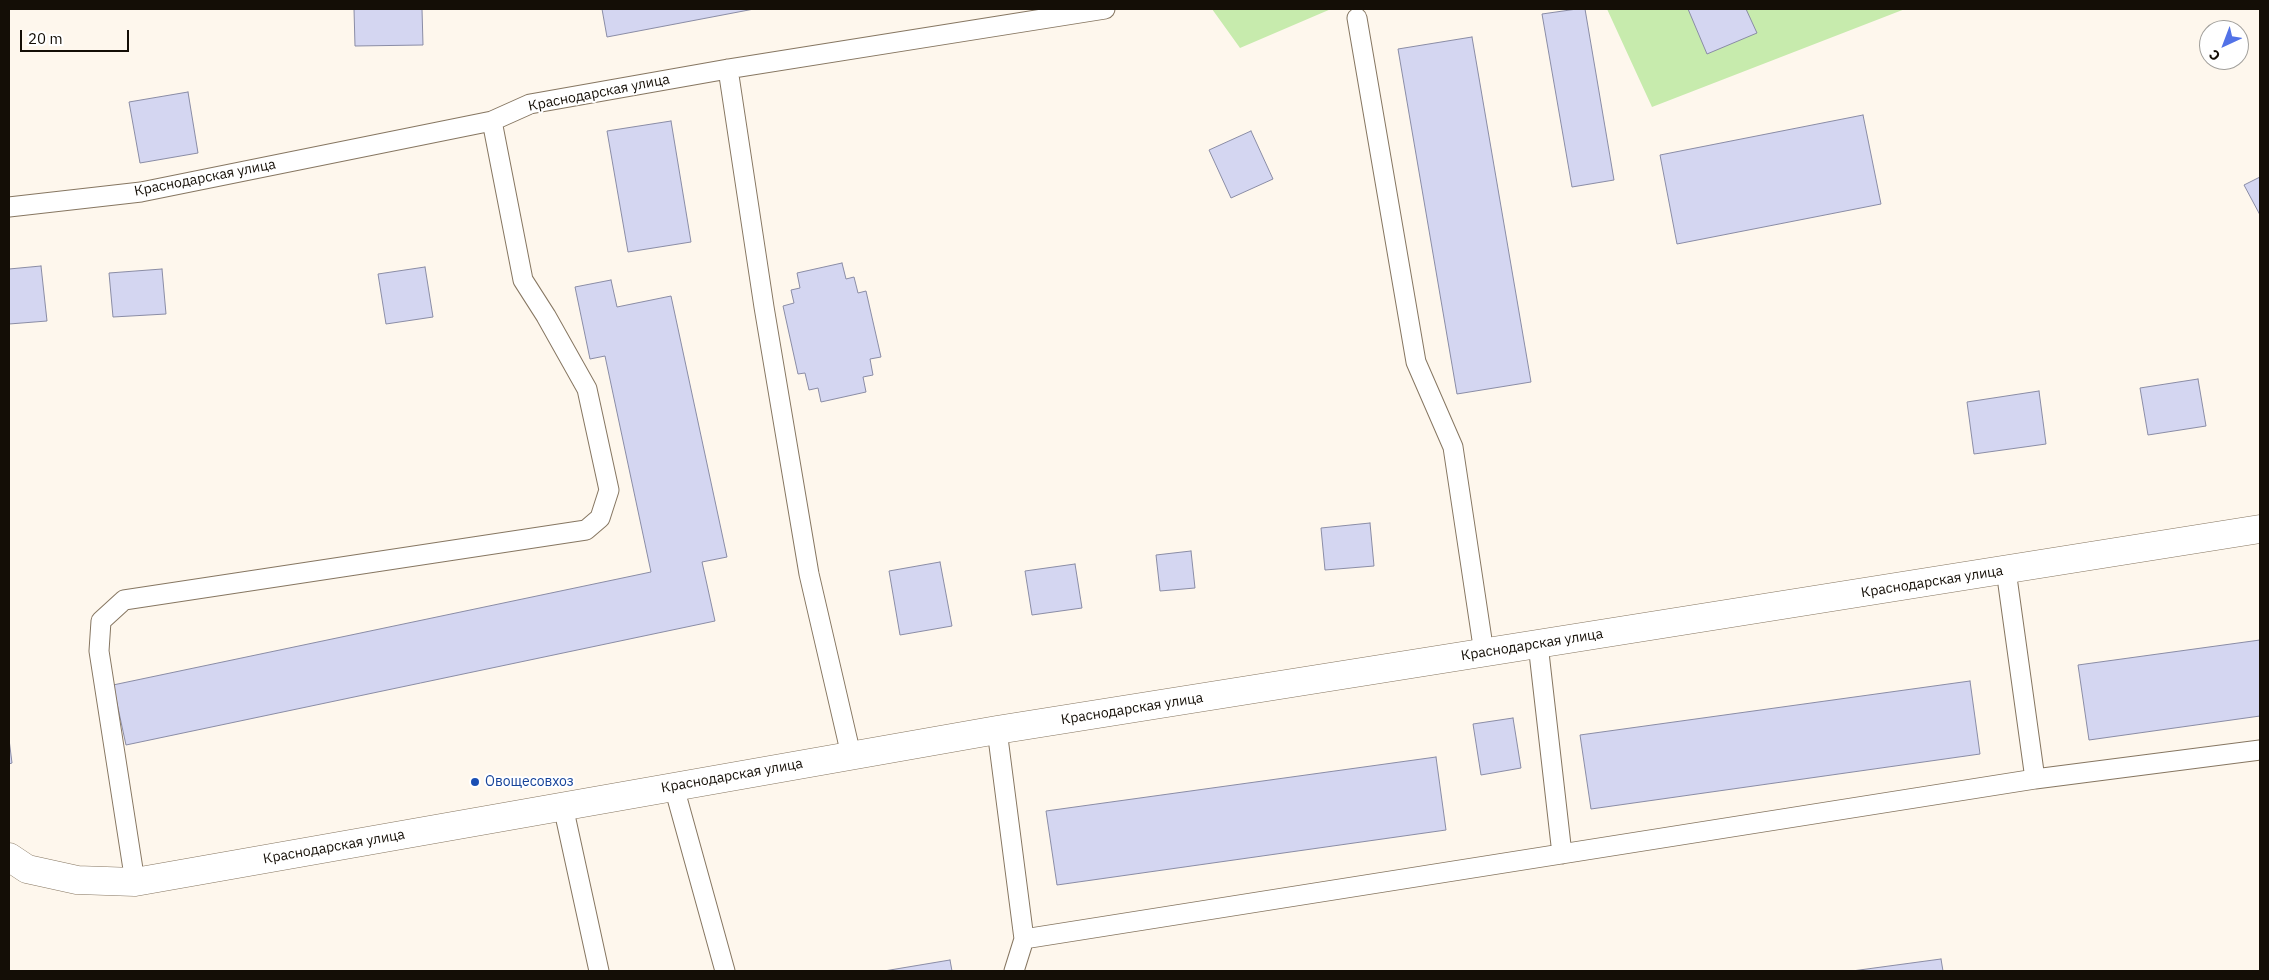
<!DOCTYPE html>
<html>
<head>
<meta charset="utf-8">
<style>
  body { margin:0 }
  #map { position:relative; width:2269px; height:980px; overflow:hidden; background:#fef7ed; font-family:"IBM Plex Sans",sans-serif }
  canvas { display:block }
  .frame { position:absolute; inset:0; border:10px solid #140e06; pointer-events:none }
  .north { position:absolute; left:2199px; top:20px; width:50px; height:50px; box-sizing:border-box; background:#fff; border:1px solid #a19f9b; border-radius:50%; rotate:223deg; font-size:14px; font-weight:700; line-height:20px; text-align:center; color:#140e06 }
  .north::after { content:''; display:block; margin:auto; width:18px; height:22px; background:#5272e7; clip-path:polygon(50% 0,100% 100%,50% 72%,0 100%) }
  .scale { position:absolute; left:20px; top:30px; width:109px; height:22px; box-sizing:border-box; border:2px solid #140e06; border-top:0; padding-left:6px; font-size:15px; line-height:18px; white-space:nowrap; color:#140e06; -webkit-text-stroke:4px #fff; paint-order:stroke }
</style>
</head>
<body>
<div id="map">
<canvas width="2269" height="980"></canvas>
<div class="frame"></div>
<div class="north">С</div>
<div class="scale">20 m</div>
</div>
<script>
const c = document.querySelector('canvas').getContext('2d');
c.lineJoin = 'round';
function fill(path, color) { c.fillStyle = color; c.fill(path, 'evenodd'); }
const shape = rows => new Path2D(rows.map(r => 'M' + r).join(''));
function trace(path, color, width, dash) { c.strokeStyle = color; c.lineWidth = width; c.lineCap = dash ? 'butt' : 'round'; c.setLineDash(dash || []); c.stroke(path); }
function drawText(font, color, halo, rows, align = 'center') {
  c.font = font + ' "IBM Plex Sans",sans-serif'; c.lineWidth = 4; c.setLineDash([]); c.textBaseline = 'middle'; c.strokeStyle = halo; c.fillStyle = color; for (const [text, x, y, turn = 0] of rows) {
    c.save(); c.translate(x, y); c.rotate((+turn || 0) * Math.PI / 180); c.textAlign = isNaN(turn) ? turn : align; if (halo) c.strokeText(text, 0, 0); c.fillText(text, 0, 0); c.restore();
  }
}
fill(shape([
  [1212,9,1331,9,1240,48],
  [1607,9,1905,9,1652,107]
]), '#c7ebad');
const building = shape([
  [354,9,422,9,423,45,355,46,354,9],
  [602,9,754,9,607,37,602,9],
  [1577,9,1585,9,1614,180,1572,187,1542,14,1577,9],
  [1688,9,1746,9,1757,33,1707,54,1688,9],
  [1472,37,1531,382,1457,394,1398,49,1472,37],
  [188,92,198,153,140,163,129,102,188,92],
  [1863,115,1881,204,1677,244,1660,155,1863,115],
  [671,121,691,242,628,252,607,131,671,121],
  [1251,131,1273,179,1231,198,1209,150,1251,131],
  [2260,177,2260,215,2244,185,2260,177],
  [842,263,846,279,854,277,858,293,866,291,881,357,870,359,873,375,863,377,866,392,821,402,818,388,809,390,805,373,798,374,783,306,794,303,791,290,800,288,797,273,842,263],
  [41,266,47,321,9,324,9,269,41,266],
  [425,267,433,317,386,324,378,274,425,267],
  [162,269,166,314,113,317,109,273,162,269],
  [611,280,617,307,671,296,727,557,702,562,715,621,126,745,113,685,651,572,605,356,590,359,575,287,611,280],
  [2198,379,2206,426,2148,435,2140,388,2198,379],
  [2039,391,2046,444,1974,454,1967,402,2039,391],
  [1370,523,1374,566,1325,570,1321,528,1370,523],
  [1191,551,1195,588,1160,591,1156,555,1191,551],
  [940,562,952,626,900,635,889,571,940,562],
  [1075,564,1082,608,1032,615,1025,571,1075,564],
  [2260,640,2260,716,2089,740,2078,665,2260,640],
  [1970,681,1980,754,1591,809,1580,735,1970,681],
  [1513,718,1521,768,1481,775,1473,724,1513,718],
  [9,739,12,763,9,764,9,739],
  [1436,757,1446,830,1057,885,1046,811,1436,757],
  [1941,959,1943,971,1852,971,1941,959],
  [950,960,952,971,884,971,950,960]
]);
fill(building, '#d4d6f1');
trace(building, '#8a8ca5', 1);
const lane = shape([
  [1357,18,1416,362,1453,447,1484,653],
  [728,69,764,307,809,574,851,755],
  [9,207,141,192,492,121,530,104,728,69,1105,9],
  [2006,570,2035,779,2260,750],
  [1538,644,1562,854],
  [997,730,1024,939,2035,779],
  [674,787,725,971],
  [563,806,599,971],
  [135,882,99,651,101,621,124,600,586,530,600,518,609,490,587,389,546,316,523,280,492,121],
  [1014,971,1024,939]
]);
const secondary = shape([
  [9,857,27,869,77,880,135,882,997,730,2260,529]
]);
trace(lane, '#867661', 21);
trace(secondary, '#867661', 29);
trace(lane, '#fff', 19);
trace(secondary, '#fff', 28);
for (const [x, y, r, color] of [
  [475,782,5,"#1a4fb4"]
]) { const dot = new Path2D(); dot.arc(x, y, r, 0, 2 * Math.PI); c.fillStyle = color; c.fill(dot); trace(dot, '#fff', 2); }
drawText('14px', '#140e06', '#fff', [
  ["Краснодарская улица",599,93,-11],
  ["Краснодарская улица",205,178,-11],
  ["Краснодарская улица",1932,582,-9],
  ["Краснодарская улица",1532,645,-9],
  ["Краснодарская улица",1132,709,-9],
  ["Краснодарская улица",732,776,-10],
  ["Краснодарская улица",334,847,-10]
]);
drawText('14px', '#164399', '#fff', [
  ["Овощесовхоз",485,782]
], 'left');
</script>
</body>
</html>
